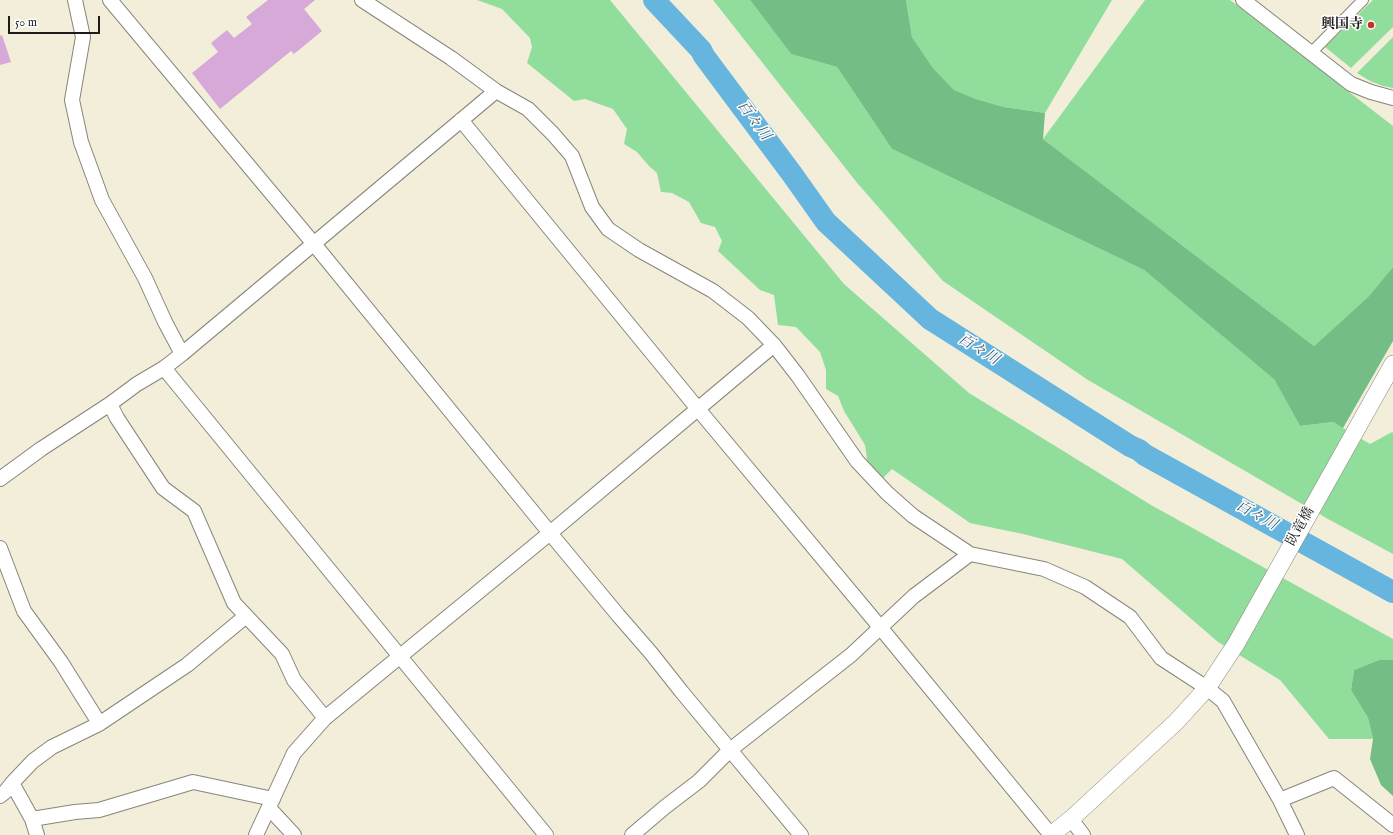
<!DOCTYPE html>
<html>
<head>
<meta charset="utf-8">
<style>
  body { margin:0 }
  #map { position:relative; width:1393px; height:835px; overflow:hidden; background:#f3eeda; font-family:"IM FELL English",serif }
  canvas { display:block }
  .scale { position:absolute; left:8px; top:16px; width:92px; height:18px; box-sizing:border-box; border:2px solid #1c1c1c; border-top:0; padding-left:5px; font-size:12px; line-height:14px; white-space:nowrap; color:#1c1c1c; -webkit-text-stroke:3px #fff; paint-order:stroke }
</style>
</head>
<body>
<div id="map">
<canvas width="1393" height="835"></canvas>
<div class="scale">50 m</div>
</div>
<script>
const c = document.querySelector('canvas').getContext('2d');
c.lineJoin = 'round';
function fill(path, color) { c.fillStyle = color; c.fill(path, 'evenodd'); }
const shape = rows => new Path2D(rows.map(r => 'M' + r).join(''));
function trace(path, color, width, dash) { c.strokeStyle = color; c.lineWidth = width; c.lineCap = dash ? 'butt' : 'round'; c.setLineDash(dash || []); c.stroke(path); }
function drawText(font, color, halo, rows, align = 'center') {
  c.font = font + ' "IM FELL English","Noto Serif JP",serif'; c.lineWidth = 3; c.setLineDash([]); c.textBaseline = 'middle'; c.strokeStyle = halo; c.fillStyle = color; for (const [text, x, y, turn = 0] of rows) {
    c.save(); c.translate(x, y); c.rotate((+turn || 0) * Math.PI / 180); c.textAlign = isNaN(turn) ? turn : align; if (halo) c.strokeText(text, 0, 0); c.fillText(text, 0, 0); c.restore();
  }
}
fill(shape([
  [477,0,610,0,844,284,969,393,1151,505,1393,639,1393,660,1379,660,1354,670,1351,690,1368,718,1373,739,1329,739,1280,680,1218,642,1122,559,1023,534,970,523,892,469,882,479,868,466,865,445,844,411,838,396,826,389,826,370,820,352,796,327,778,325,774,295,760,290,718,251,722,241,715,227,701,223,689,202,672,193,661,192,657,173,649,166,637,152,624,144,627,129,613,109,585,99,574,101,527,63,532,47,530,38,502,9],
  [713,0,750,0,791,54,837,67,892,149,1144,270,1273,377,1300,426,1333,422,1370,444,1392,432,1393,433,1393,554,1328,519,1088,380,943,281,858,184],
  [906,0,1112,0,1045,113,1004,107,976,99,954,90,933,68,912,37],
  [1145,0,1230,0,1393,126,1393,267,1368,297,1314,346,1043,139],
  [1373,0,1393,0,1393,27,1351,68,1325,47],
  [1393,37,1393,88,1383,86,1370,81,1357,73]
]), '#91de9c');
fill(shape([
  [750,0,906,0,912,37,933,68,954,90,976,99,1004,107,1045,113,1043,139,1314,346,1368,297,1393,267,1393,341,1343,428,1333,422,1300,426,1274,379,1144,270,892,149,837,67,791,54],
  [1379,660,1393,660,1393,796,1381,785,1370,759,1373,739,1368,718,1351,690,1354,670]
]), '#74bd84');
trace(shape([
  [654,0,701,50,704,56,792,174,826,222,930,319,1130,446,1139,450,1145,455,1393,592]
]), '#65b5df', 22);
fill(shape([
  [268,0,315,0,304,9,322,31,294,54,291,51,220,109,192,73,218,52,211,43,227,30,234,38,252,24,246,17],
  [2,35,11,62,0,65,0,36]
]), '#d6a9d8');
const pedestrian = shape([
  [1311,53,1363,0]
]);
const minor = shape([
  [75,0,83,37,72,100,81,142,102,200,145,278,165,322,182,354],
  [110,0,314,244,550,533,618,615,651,653,681,691,801,835],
  [362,0,451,58,496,91,528,109,553,134,572,156,592,207,608,229,639,250,713,291,748,318,774,345,798,376,857,461,887,493,913,516,970,554,1044,569,1085,587,1130,617,1161,658,1207,688,1223,701,1280,800,1297,835],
  [1243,0,1351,84,1371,92,1393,98],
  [461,120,698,409,880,627,1051,835],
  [164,368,546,835],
  [110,404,117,418,163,488,194,511,234,603,282,654,294,680,325,718],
  [0,479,41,449,110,404,137,384,164,368,182,354,496,91],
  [0,548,24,611,61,662,96,718,99,724,52,747,33,761,14,781,5,792,0,796],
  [99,724,187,665,246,616],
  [12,783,32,819,37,835],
  [1280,800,1334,778,1393,825],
  [269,808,294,835],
  [32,819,75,812,99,810,193,782,273,799],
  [1071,819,1083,835],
  [256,835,294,753,325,718,550,533,774,345],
  [632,835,665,807,699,781,730,750,851,655,914,596,970,554]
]);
const tertiary = shape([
  [1051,835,1071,819,1176,722,1207,688,1236,644,1393,364]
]);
trace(pedestrian, '#88857b', 12);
trace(minor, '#88857b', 16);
trace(tertiary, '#88857b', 18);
trace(pedestrian, '#fff', 10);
trace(minor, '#fff', 14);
trace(tertiary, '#fff', 17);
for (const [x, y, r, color] of [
  [1371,25,4,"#c8321e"]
]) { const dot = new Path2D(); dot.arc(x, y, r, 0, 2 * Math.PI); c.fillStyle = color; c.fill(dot); trace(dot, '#fff', 1.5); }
drawText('bold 14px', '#1c1c1c', '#fff', [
  ["興国寺",1363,25]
], 'right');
drawText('14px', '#1c1c1c', '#fff', [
  ["臥竜橋",1301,527,-61]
]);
drawText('italic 15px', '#3d6174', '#fff', [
  ["百々川",753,121,54],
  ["百々川",978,350,32],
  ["百々川",1256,516,29]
]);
</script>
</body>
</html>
